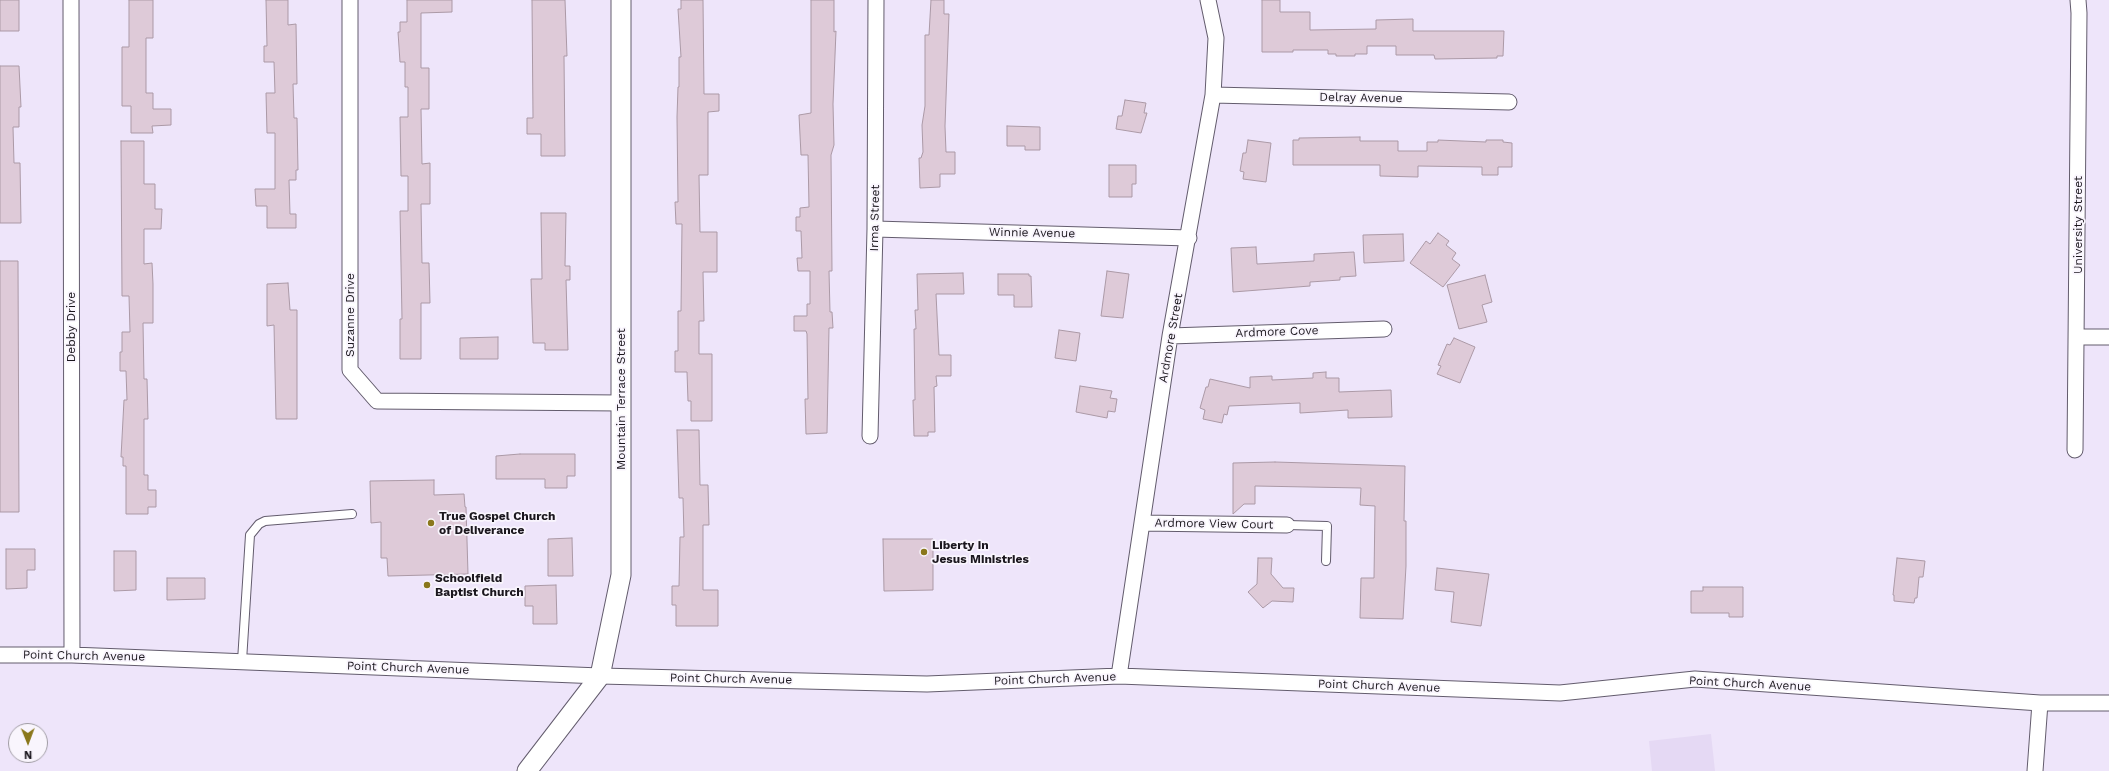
<!DOCTYPE html>
<html>
<head>
<meta charset="utf-8">
<style>
  body { margin:0 }
  #map { position:relative; width:2109px; height:771px; overflow:hidden; background:#eee5fa; font-family:"Work Sans",sans-serif }
  canvas { display:block }
  .north { position:absolute; left:8px; top:723px; width:40px; height:40px; box-sizing:border-box; background:#f9f5fd; border:1px solid #a09ca4; border-radius:50%; rotate:179deg; font-size:11px; font-weight:700; line-height:16px; text-align:center; color:#1b171e }
  .north::after { content:''; display:block; margin:auto; width:14px; height:18px; background:#8a771b; clip-path:polygon(50% 0,100% 100%,50% 72%,0 100%) }
</style>
</head>
<body>
<div id="map">
<canvas width="2109" height="771"></canvas>
<div class="north">N</div>
</div>
<script>
const c = document.querySelector('canvas').getContext('2d');
c.lineJoin = 'round';
function fill(path, color) { c.fillStyle = color; c.fill(path, 'evenodd'); }
const shape = rows => new Path2D(rows.map(r => 'M' + r).join(''));
function trace(path, color, width, dash) { c.strokeStyle = color; c.lineWidth = width; c.lineCap = dash ? 'butt' : 'round'; c.setLineDash(dash || []); c.stroke(path); }
function drawText(font, color, halo, rows, align = 'center') {
  c.font = font + ' "Work Sans",sans-serif'; c.lineWidth = 3.5; c.setLineDash([]); c.textBaseline = 'middle'; c.strokeStyle = halo; c.fillStyle = color; for (const [text, x, y, turn = 0] of rows) {
    c.save(); c.translate(x, y); c.rotate((+turn || 0) * Math.PI / 180); c.textAlign = isNaN(turn) ? turn : align; if (halo) c.strokeText(text, 0, 0); c.fillText(text, 0, 0); c.restore();
  }
}
fill(shape([
  [1711,734,1715,771,1652,771,1649,741]
]), '#e5d9f4');
const building = shape([
  [0,0,19,0,19,31,0,31,0,0],
  [129,0,153,0,153,38,146,38,146,93,153,93,153,109,171,109,171,125,152,126,153,133,131,133,131,106,122,106,122,47,129,47,129,0],
  [266,0,288,0,288,25,296,24,297,84,293,84,294,118,297,118,298,170,296,170,296,180,289,180,290,214,296,214,296,228,267,228,267,206,256,206,255,189,275,189,275,133,267,133,266,93,275,93,274,62,264,62,264,46,267,46,266,0],
  [407,0,452,0,452,12,421,13,421,68,429,68,429,109,421,109,422,164,430,163,430,204,421,204,422,263,429,263,430,303,421,303,421,359,400,359,400,319,402,319,400,211,408,211,408,176,401,176,400,117,408,117,408,87,405,87,405,62,400,62,398,32,400,32,400,22,407,22,407,0],
  [532,0,565,0,567,56,564,56,565,156,541,156,541,134,527,134,527,118,533,118,532,0],
  [681,0,703,0,704,94,719,94,719,111,708,112,708,175,699,175,700,232,717,232,717,272,703,272,704,321,699,321,699,354,712,354,712,421,691,421,691,401,688,401,687,372,675,372,675,351,678,351,678,311,681,311,682,224,676,224,675,202,678,202,677,117,678,87,679,87,679,57,681,57,678,9,681,9,681,0],
  [811,0,834,0,834,32,836,31,833,104,834,145,831,155,832,271,829,271,830,312,832,312,833,328,829,328,827,433,806,434,805,399,808,399,807,334,806,331,794,331,794,316,807,316,807,304,810,304,810,271,798,271,797,258,802,258,801,231,796,231,796,217,800,217,800,208,809,207,808,155,801,155,799,115,811,113,811,0],
  [931,0,944,0,944,14,949,14,945,126,946,152,955,152,955,174,940,174,940,187,920,188,919,158,921,158,923,152,922,125,925,106,925,35,929,35,931,0],
  [1262,0,1280,0,1280,12,1310,12,1310,30,1376,29,1376,20,1413,19,1413,31,1504,31,1503,56,1497,56,1497,58,1435,59,1434,55,1396,55,1396,46,1367,46,1367,54,1355,54,1355,56,1336,56,1336,54,1328,54,1328,50,1293,50,1293,52,1262,52,1262,0],
  [0,66,19,66,21,107,19,107,19,127,13,127,14,163,20,163,21,223,0,223,0,66],
  [1125,100,1146,103,1144,113,1147,113,1141,133,1116,129,1118,116,1122,116,1125,100],
  [1007,126,1040,127,1040,150,1025,150,1025,146,1007,146,1007,126],
  [1360,137,1360,141,1398,141,1398,151,1427,151,1427,142,1438,142,1438,140,1486,142,1486,140,1503,140,1503,142,1512,143,1512,167,1498,167,1498,175,1482,175,1482,167,1418,166,1418,177,1380,176,1380,165,1293,165,1293,140,1299,140,1299,138,1360,137],
  [1248,140,1271,143,1266,182,1243,179,1244,172,1240,171,1243,153,1246,153,1248,140],
  [121,141,144,141,144,184,155,184,155,209,162,209,161,229,144,229,144,264,152,263,153,284,153,323,143,323,144,379,147,379,148,419,144,419,144,475,148,475,148,490,156,490,156,507,148,507,148,514,126,514,126,466,123,466,123,457,121,457,124,400,127,400,126,371,120,371,120,352,122,352,122,332,130,332,129,296,122,296,121,141],
  [1109,165,1136,165,1136,184,1132,184,1132,197,1109,197,1109,165],
  [541,213,566,213,565,266,570,266,570,280,566,280,568,350,545,350,545,343,533,343,531,279,542,279,541,213],
  [1438,233,1449,241,1446,245,1456,253,1452,259,1460,265,1443,287,1410,263,1426,241,1430,244,1438,233],
  [1403,234,1404,261,1364,263,1363,235,1403,234],
  [1256,247,1257,264,1314,261,1314,254,1354,252,1356,276,1340,277,1340,280,1310,282,1310,286,1233,292,1231,248,1256,247],
  [0,261,18,261,19,512,0,512,0,261],
  [1107,271,1129,274,1123,318,1101,316,1107,271],
  [963,273,964,294,936,294,939,355,951,355,951,376,936,376,937,386,934,387,935,432,928,432,928,436,914,436,913,400,915,400,914,329,916,329,915,310,918,310,917,274,963,273],
  [998,274,1029,274,1029,276,1031,276,1032,307,1014,307,1014,295,998,295,998,274],
  [1485,275,1492,302,1482,305,1487,322,1459,329,1447,285,1485,275],
  [288,283,290,310,297,310,297,419,276,419,274,325,267,326,267,284,288,283],
  [1059,330,1080,333,1076,361,1055,358,1059,330],
  [498,337,498,359,460,359,460,338,498,337],
  [1454,338,1475,347,1460,383,1437,374,1441,366,1438,365,1447,344,1450,345,1454,338],
  [1326,372,1326,378,1339,378,1339,392,1391,390,1392,417,1348,418,1348,410,1300,413,1300,403,1229,406,1227,415,1224,414,1222,423,1203,419,1205,410,1200,408,1206,387,1208,387,1210,379,1250,388,1250,377,1272,376,1272,380,1313,378,1313,373,1326,372],
  [1080,386,1112,391,1110,398,1117,399,1115,412,1108,411,1107,418,1076,412,1080,386],
  [677,430,699,430,700,485,708,485,709,525,703,525,703,590,718,590,718,626,676,626,676,605,672,605,672,586,679,586,680,537,684,537,683,498,679,498,677,430],
  [520,454,575,454,575,476,567,476,567,488,545,488,545,479,496,479,496,456,520,454],
  [1275,462,1405,466,1404,521,1406,521,1406,566,1403,619,1360,618,1361,578,1374,578,1375,506,1360,505,1361,488,1255,486,1255,504,1244,504,1233,514,1233,463,1275,462],
  [434,480,434,495,464,494,465,507,466,507,468,574,388,576,387,558,381,558,381,522,371,523,370,481,434,480],
  [572,538,573,576,548,576,548,539,572,538],
  [883,539,933,539,933,590,884,591,883,539],
  [6,549,35,549,35,570,27,570,27,588,6,589,6,549],
  [114,551,136,551,136,590,114,591,114,551],
  [1258,558,1272,558,1271,574,1283,588,1294,588,1293,602,1272,601,1263,608,1248,592,1257,584,1258,558],
  [1897,558,1925,561,1923,577,1919,577,1917,598,1915,598,1914,603,1894,601,1894,595,1893,595,1897,558],
  [1437,568,1489,574,1481,626,1451,622,1454,592,1435,590,1437,568],
  [167,578,205,578,205,599,167,600,167,578],
  [556,585,557,624,533,624,533,606,525,606,525,586,556,585],
  [1703,587,1743,587,1743,617,1729,617,1729,613,1691,613,1691,591,1703,591,1703,587]
]);
fill(building, '#decad8');
trace(building, '#ab99a6', 1);
const service = shape([
  [1287,525,1327,526,1326,561],
  [242,661,250,535,259,524,265,521,352,514]
]);
const minor = shape([
  [71,0,72,655],
  [350,0,350,370,377,401,620,403],
  [1213,95,1509,102],
  [875,229,1189,238],
  [1170,336,1384,329],
  [2077,337,2109,337],
  [870,436,875,229,876,0],
  [2075,450,2079,13,2078,0],
  [1142,523,1287,525],
  [0,655,72,655,600,676,927,684,1119,676,1560,693,1695,679,2040,703,2109,703],
  [1119,676,1170,336,1213,95,1216,38,1208,0],
  [2035,771,2040,703]
]);
const tertiary = shape([
  [527,771,600,676,621,575,621,0]
]);
trace(service, '#635c6d', 10);
trace(minor, '#635c6d', 17);
trace(tertiary, '#635c6d', 21);
trace(service, '#fff', 8);
trace(minor, '#fff', 15);
trace(tertiary, '#fff', 19);
for (const [x, y, r, color] of [
  [431,523,4,"#8a771b"],
  [924,552,4,"#8a771b"],
  [427,585,4,"#8a771b"]
]) { const dot = new Path2D(); dot.arc(x, y, r, 0, 2 * Math.PI); c.fillStyle = color; c.fill(dot); trace(dot, '#f9f5fd', 1.5); }
drawText('12px', '#1b171e', '#f9f5fd', [
  ["Delray Avenue",1361,98,1],
  ["Irma Street",875,218,-89],
  ["University Street",2078,225,-90],
  ["Winnie Avenue",1032,233,1],
  ["Suzanne Drive",350,315,-90],
  ["Debby Drive",71,327,-90],
  ["Ardmore Cove",1277,332,-2],
  ["Ardmore Street",1171,338,-80],
  ["Mountain Terrace Street",621,399,-90],
  ["Ardmore View Court",1214,524,1],
  ["Point Church Avenue",84,656,1],
  ["Point Church Avenue",408,668,2],
  ["Point Church Avenue",731,679,1],
  ["Point Church Avenue",1055,679,-2],
  ["Point Church Avenue",1750,684,3],
  ["Point Church Avenue",1379,686,2]
]);
drawText('bold 12px', '#1b171e', '#f9f5fd', [
  ["True Gospel Church",439,516],
  ["of Deliverance",439,530],
  ["Liberty in",932,545],
  ["Jesus Ministries",932,559],
  ["Schoolfield",435,578],
  ["Baptist Church",435,592]
], 'left');
</script>
</body>
</html>
